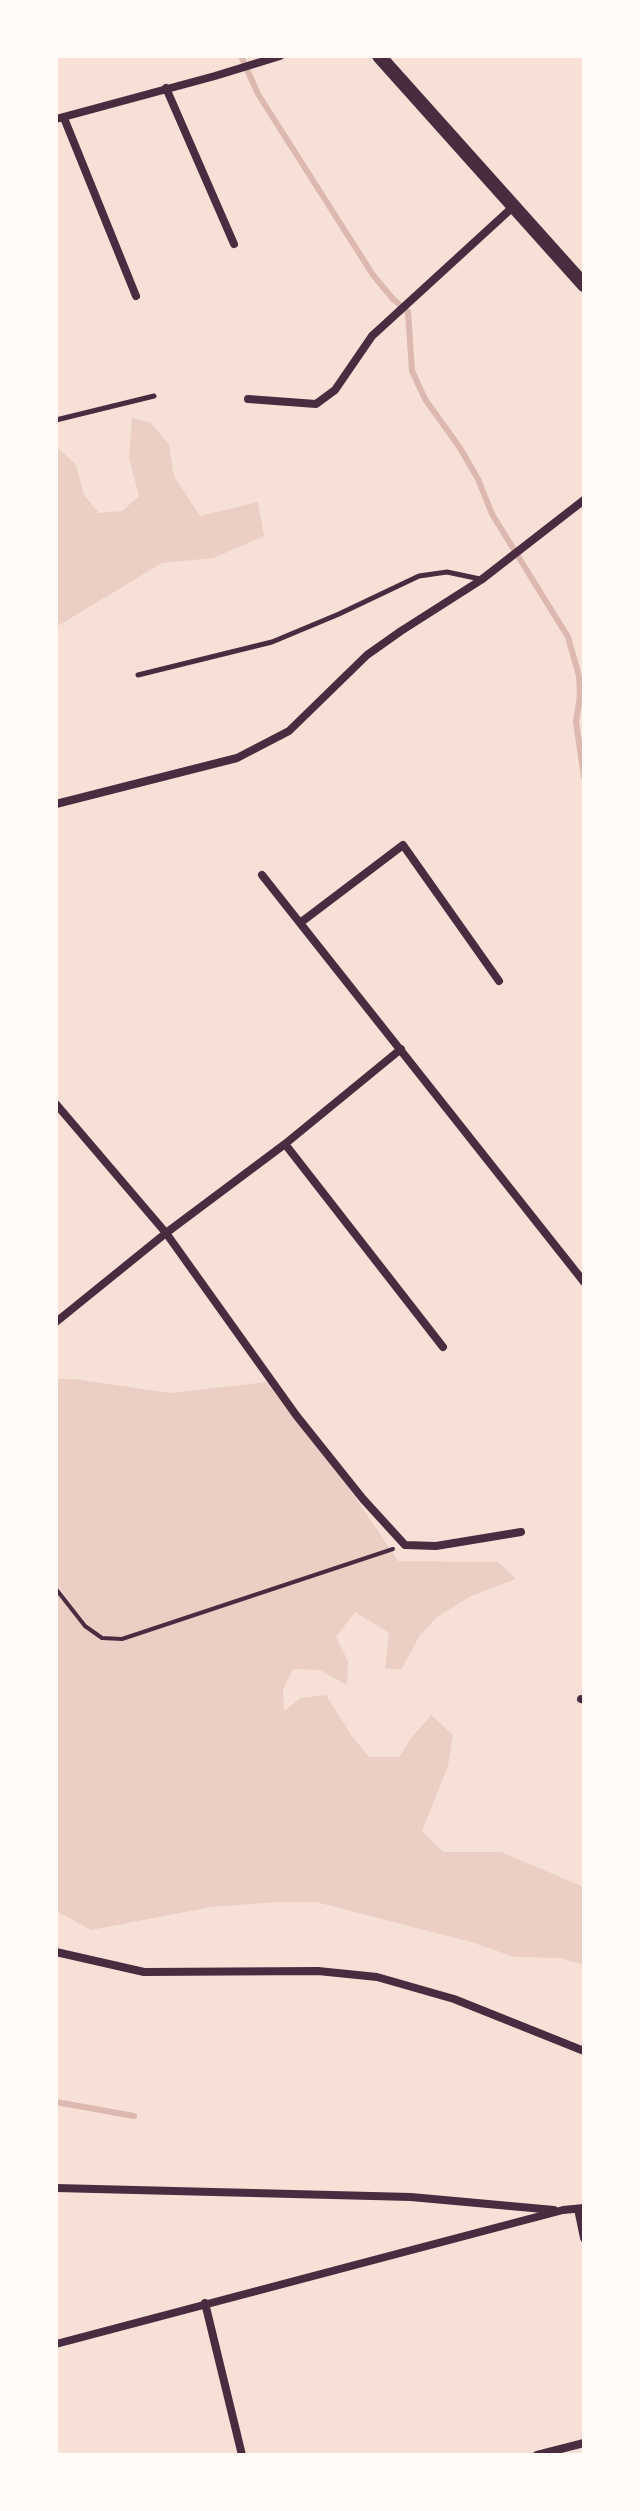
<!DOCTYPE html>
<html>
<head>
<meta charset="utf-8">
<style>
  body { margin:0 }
  #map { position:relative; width:640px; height:2511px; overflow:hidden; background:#f7e1d7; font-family:"Sofia Sans Condensed",sans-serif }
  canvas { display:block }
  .frame { position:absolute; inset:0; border:58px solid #fffaf5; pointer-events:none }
</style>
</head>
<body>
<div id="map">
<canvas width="640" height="2511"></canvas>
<div class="frame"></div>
</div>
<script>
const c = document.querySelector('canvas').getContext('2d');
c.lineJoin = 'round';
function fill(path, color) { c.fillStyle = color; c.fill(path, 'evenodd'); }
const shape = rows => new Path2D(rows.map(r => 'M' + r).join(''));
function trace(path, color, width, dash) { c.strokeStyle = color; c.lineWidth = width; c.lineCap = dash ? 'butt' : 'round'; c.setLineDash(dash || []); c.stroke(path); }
fill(shape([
  [132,418,150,422,169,444,174,476,200,516,258,502,264,536,214,558,162,563,56,627,56,446,76,465,84,495,99,513,122,511,139,496,129,458],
  [56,1379,74,1379,170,1393,267,1382,353,1494,398,1561,498,1562,516,1579,469,1597,437,1617,420,1635,401,1670,385,1668,389,1633,355,1612,336,1637,348,1661,347,1685,320,1670,293,1669,283,1690,284,1711,301,1698,326,1695,352,1736,369,1757,399,1757,412,1737,431,1715,453,1735,448,1766,422,1831,443,1852,501,1852,584,1887,584,1965,560,1958,514,1957,471,1942,316,1902,276,1902,211,1907,91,1930,56,1911]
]), '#ebcfc5');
trace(shape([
  [241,56,258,94,373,275,393,299,408,312,412,371,425,399,460,448,478,479,492,514,568,637,579,676,580,695,576,722,584,777],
  [56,2102,134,2116]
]), '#dcb8b0', 6);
trace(shape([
  [56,1589,85,1626,102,1638,122,1639,393,1549]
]), '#4a2c40', 4);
trace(shape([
  [56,420,154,396],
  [138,675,272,642,339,614,419,576,447,572,480,579]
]), '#4a2c40', 5);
trace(shape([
  [166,88,234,244],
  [64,118,136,296],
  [56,119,215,76,280,56],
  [248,399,316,404,335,390,372,336,514,206],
  [56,804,237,758,289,731,367,655,401,631,481,580,584,500],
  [262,875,584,1282],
  [300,923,403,845,499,981],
  [56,1104,166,1233,296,1415,363,1499,405,1545,436,1546,521,1532],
  [285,1144,443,1347],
  [56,1322,166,1233,285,1144,401,1049],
  [581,1699,584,1700],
  [56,1952,144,1972,318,1971,377,1977,454,1999,584,2051],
  [56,2188,411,2197,554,2210],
  [578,2209,584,2238],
  [205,2303,242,2455],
  [56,2344,563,2210,584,2208],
  [537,2455,584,2443]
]), '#4a2c40', 8);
trace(shape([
  [379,56,584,285]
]), '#4a2c40', 14);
</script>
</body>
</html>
